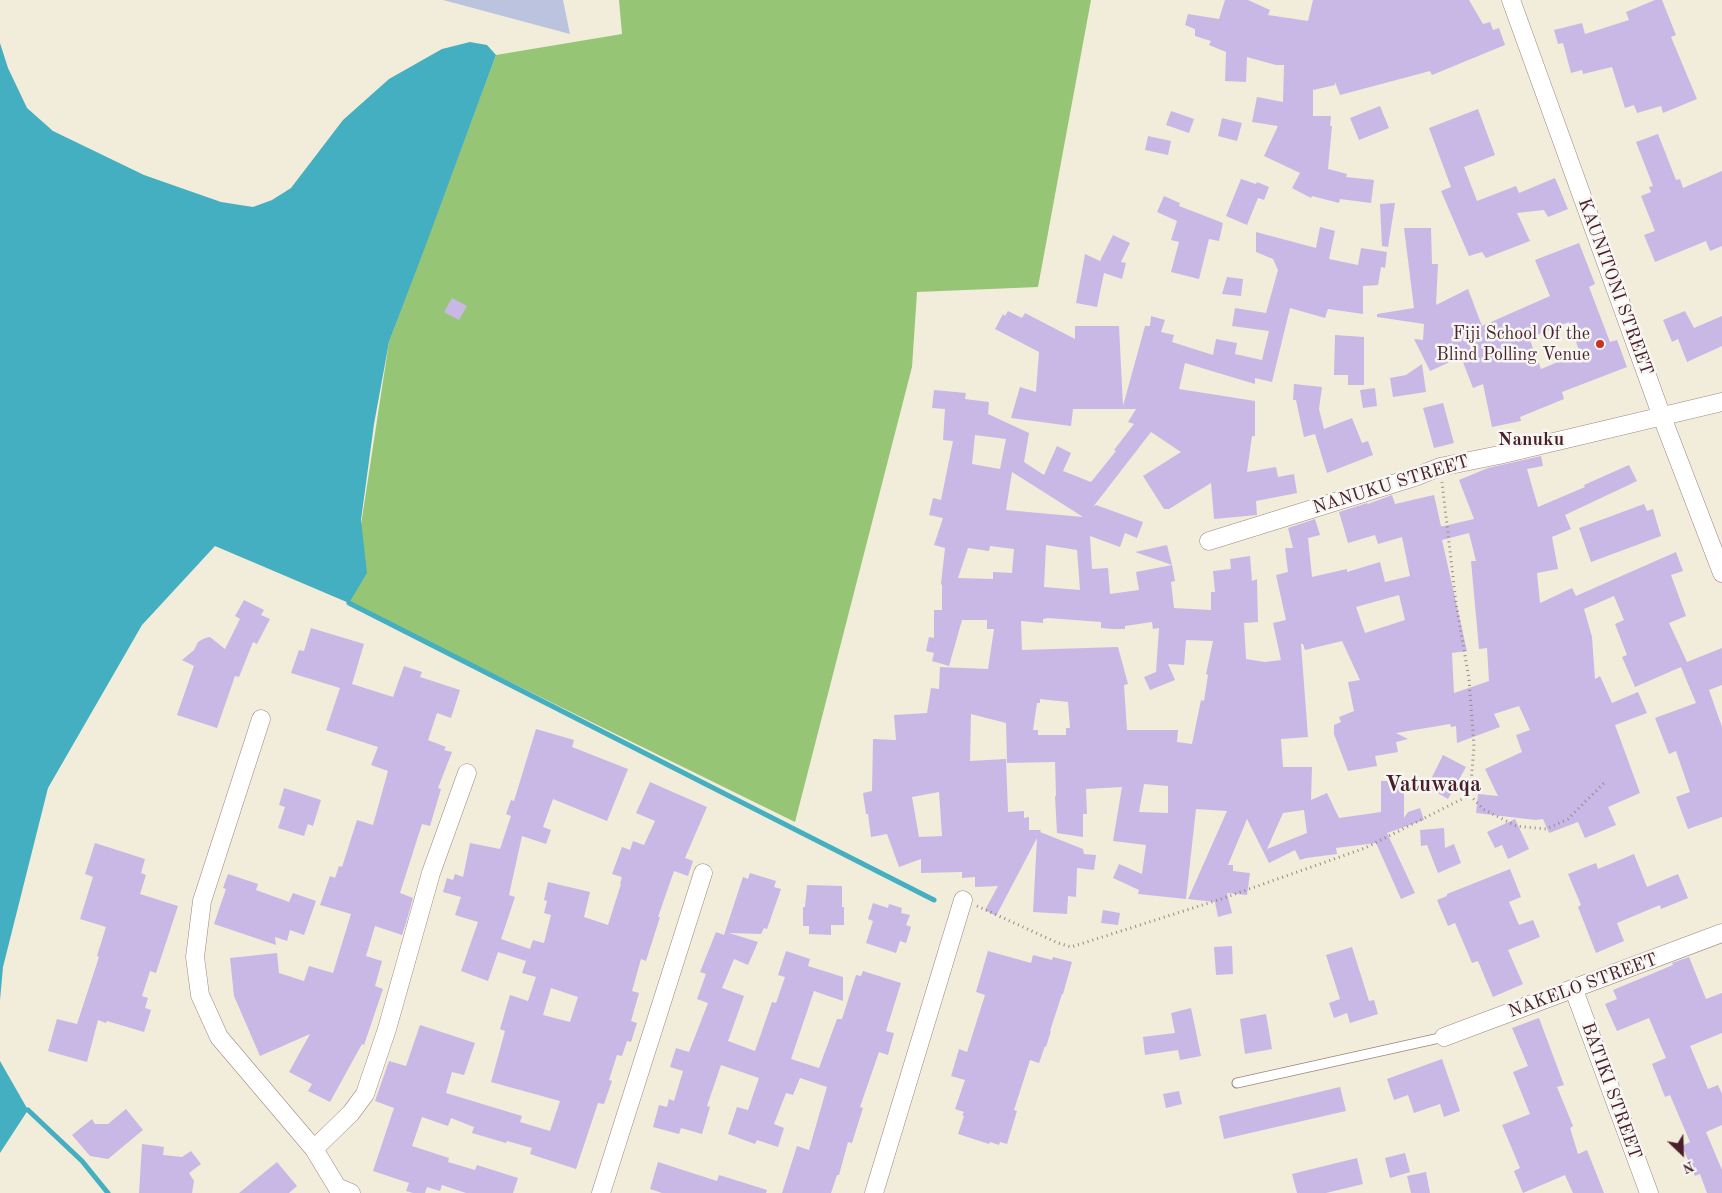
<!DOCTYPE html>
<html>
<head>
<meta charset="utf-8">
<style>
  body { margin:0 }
  #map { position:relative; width:1722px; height:1193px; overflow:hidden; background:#f2ecda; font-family:"Old Standard TT",serif }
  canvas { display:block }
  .north { position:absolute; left:1657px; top:1128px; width:50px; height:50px; -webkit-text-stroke:4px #f6f6f2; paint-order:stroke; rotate:156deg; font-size:14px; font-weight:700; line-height:20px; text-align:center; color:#4a1f2b }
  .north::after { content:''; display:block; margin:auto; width:18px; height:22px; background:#4a1f2b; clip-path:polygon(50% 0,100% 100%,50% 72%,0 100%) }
</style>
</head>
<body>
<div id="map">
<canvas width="1722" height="1193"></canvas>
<div class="north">N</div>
</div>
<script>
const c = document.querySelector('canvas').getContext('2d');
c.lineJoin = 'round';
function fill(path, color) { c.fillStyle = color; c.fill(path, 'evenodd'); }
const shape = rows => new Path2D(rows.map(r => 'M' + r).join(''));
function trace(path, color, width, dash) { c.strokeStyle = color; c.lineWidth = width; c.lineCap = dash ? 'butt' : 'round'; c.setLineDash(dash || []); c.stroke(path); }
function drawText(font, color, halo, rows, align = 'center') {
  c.font = font + ' "Old Standard TT",serif'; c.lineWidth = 5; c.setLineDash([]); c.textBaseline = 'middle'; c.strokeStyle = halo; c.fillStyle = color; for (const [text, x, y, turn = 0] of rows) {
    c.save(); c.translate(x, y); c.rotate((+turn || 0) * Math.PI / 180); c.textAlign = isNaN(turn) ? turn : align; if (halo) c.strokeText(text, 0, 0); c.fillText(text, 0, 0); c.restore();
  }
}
fill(shape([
  [443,0,563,0,570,34]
]), '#bcc3de');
fill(shape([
  [619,0,1091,0,1038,287,917,292,912,367,795,822,349,603,389,342,496,55,622,34]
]), '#96c675');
fill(shape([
  [470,42,487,45,496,55,424,250,389,342,374,424,361,520,367,573,349,603,215,546,142,625,48,788,3,967,0,1000,0,43,8,68,27,108,53,131,144,175,221,202,253,207,272,200,291,188,343,120,389,79,442,49],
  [0,1061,28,1110,0,1153]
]), '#43afc1');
trace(shape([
  [349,603,934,900],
  [28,1110,82,1161,108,1193]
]), '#43afc1', 5);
fill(shape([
  [1225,0,1248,0,1270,10,1268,15,1308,21,1313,0,1469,0,1483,24,1490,22,1493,30,1499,28,1505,45,1432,75,1430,71,1340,95,1335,82,1335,85,1313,90,1313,116,1331,116,1330,126,1332,126,1328,169,1347,174,1346,177,1374,180,1371,203,1340,199,1339,203,1312,196,1311,198,1292,188,1300,173,1264,156,1278,126,1252,122,1257,97,1283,102,1284,65,1276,65,1247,57,1246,82,1225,81,1226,52,1209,45,1211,41,1195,36,1195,29,1185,25,1188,14,1219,19],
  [1655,0,1662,0,1676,35,1671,37,1697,99,1663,113,1661,106,1637,113,1634,105,1625,108,1612,67,1583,74,1582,70,1571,73,1563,43,1558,44,1554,30,1582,23,1585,34,1629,20,1626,12],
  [1380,106,1389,128,1359,140,1350,118],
  [1478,109,1495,155,1464,167,1477,201,1516,186,1519,193,1555,178,1568,209,1548,217,1544,210,1517,213,1530,241,1486,258,1482,252,1469,256,1441,191,1451,187,1429,128],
  [1171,111,1194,119,1189,133,1166,125],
  [1222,118,1242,123,1237,141,1218,136],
  [1658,134,1676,180,1680,179,1683,188,1722,171,1722,246,1710,251,1706,241,1655,262,1644,235,1655,231,1641,196,1651,192,1649,187,1653,186,1636,142],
  [1148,136,1171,141,1168,155,1145,150],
  [1241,179,1256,184,1257,182,1269,187,1264,200,1258,198,1247,225,1226,216],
  [1164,196,1180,203,1179,206,1223,223,1219,241,1209,239,1199,279,1171,272,1179,242,1171,240,1177,221,1157,212],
  [1395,203,1388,247,1382,246,1380,204],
  [1320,227,1335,231,1329,259,1358,265,1361,248,1387,252,1385,268,1381,267,1378,285,1363,286,1363,314,1328,309,1325,318,1290,308,1272,382,1255,378,1255,384,1185,363,1179,389,1255,401,1255,436,1252,436,1247,472,1276,467,1278,477,1294,474,1297,493,1256,501,1257,515,1214,519,1211,483,1169,509,1164,509,1143,476,1181,452,1151,432,1093,507,1096,505,1143,522,1137,538,1125,533,1120,547,1090,536,1092,569,1108,568,1110,594,1139,590,1136,572,1172,565,1175,581,1171,582,1174,608,1211,610,1211,592,1215,592,1213,571,1231,569,1230,559,1250,556,1252,581,1257,579,1258,622,1244,623,1246,659,1265,662,1281,660,1273,623,1286,620,1276,575,1288,572,1285,548,1293,548,1288,528,1315,519,1320,535,1308,538,1312,577,1347,569,1347,572,1380,562,1385,582,1410,576,1402,537,1378,544,1375,535,1348,543,1339,512,1367,503,1368,504,1392,495,1395,504,1434,495,1441,526,1444,526,1474,519,1459,480,1488,468,1541,456,1543,466,1527,469,1538,507,1585,487,1584,485,1629,465,1637,481,1565,515,1571,529,1552,537,1558,569,1537,573,1540,603,1572,588,1576,596,1676,552,1683,571,1671,575,1686,616,1669,623,1687,662,1722,648,1722,685,1709,690,1722,727,1722,817,1688,829,1676,797,1690,792,1676,751,1669,754,1655,718,1696,703,1681,667,1635,687,1622,657,1627,655,1615,624,1624,620,1614,596,1584,609,1592,637,1595,679,1600,676,1612,703,1638,692,1647,713,1615,725,1640,793,1608,807,1616,825,1585,838,1578,822,1549,833,1543,819,1536,820,1476,813,1478,794,1498,796,1485,769,1522,752,1516,735,1530,730,1519,706,1494,714,1500,727,1457,743,1456,726,1451,727,1450,724,1396,733,1408,739,1396,742,1398,752,1375,756,1377,766,1348,771,1334,734,1334,725,1341,722,1339,717,1354,711,1348,682,1360,680,1342,641,1305,650,1303,644,1301,644,1308,737,1281,739,1283,767,1312,767,1311,800,1327,793,1339,818,1381,812,1381,781,1404,781,1404,818,1408,812,1420,808,1424,820,1387,833,1415,893,1401,899,1376,843,1336,848,1337,854,1306,858,1300,860,1295,850,1269,863,1247,819,1228,865,1233,865,1233,871,1250,873,1247,895,1227,893,1232,913,1218,917,1215,902,1188,899,1227,811,1196,809,1186,899,1138,894,1139,890,1113,878,1119,864,1142,874,1146,845,1113,841,1122,787,1086,789,1087,814,1083,814,1083,837,1057,833,1055,796,1056,796,1055,762,1007,763,1006,723,971,714,970,761,1006,759,1008,812,1024,811,1024,818,1029,817,1029,830,1041,830,1040,832,1083,849,1084,854,1096,855,1094,870,1077,868,1076,897,1068,896,1067,914,1033,912,1037,838,996,916,985,910,998,886,975,887,975,877,962,878,962,872,921,873,921,859,899,867,887,834,871,837,868,814,866,814,863,793,872,791,873,739,896,740,894,715,927,713,931,688,939,689,940,667,988,669,994,629,987,629,987,620,962,620,949,666,932,661,934,653,926,651,929,637,934,638,934,610,942,610,942,585,941,584,945,548,934,545,943,518,929,515,933,498,941,500,953,441,943,440,945,409,932,408,934,390,966,393,965,399,989,402,988,414,1029,433,1024,462,1044,475,1057,446,1071,453,1063,471,1091,482,1116,451,1114,450,1134,424,1128,422,1136,409,1073,409,1071,426,1011,418,1020,387,1036,392,1039,352,995,329,1003,314,1005,316,1008,311,1022,318,1025,313,1075,339,1075,326,1119,326,1123,406,1145,326,1150,326,1151,316,1165,320,1161,332,1174,335,1172,342,1213,355,1216,339,1237,343,1235,354,1262,360,1269,331,1232,326,1235,308,1266,313,1278,270,1273,259,1256,252,1256,232,1316,248],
  [975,435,1006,439,1000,469,972,464],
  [1012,472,1080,515,1083,517,1006,510],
  [1469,533,1476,561,1471,561,1479,649,1487,648,1489,681,1454,693,1452,653,1467,651,1442,540],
  [1046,545,1077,550,1080,590,1044,587],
  [990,546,1014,549,1012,573,993,572,993,579,958,578,968,548,989,551],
  [1399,595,1405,620,1365,633,1356,607],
  [1048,618,1101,622,1101,628,1113,629,1125,629,1125,626,1152,622,1153,629,1159,628,1156,672,1144,677,1150,690,1175,680,1168,664,1184,665,1186,640,1213,641,1206,674,1208,675,1204,701,1201,700,1192,744,1177,742,1178,730,1127,730,1124,685,1128,684,1118,647,1022,650,1021,621,1043,623,1043,619],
  [1040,699,1068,702,1070,728,1066,728,1066,735,1038,735,1038,730,1033,730,1037,703,1040,703],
  [1144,784,1168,786,1168,813,1139,812],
  [939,792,942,836,919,837,912,797],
  [1304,810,1307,833,1267,849,1283,813],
  [1404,228,1431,228,1432,264,1438,264,1436,305,1468,289,1482,326,1550,296,1535,260,1579,243,1595,284,1589,287,1610,342,1617,340,1627,367,1562,392,1564,399,1520,417,1521,421,1492,427,1483,384,1473,388,1461,357,1430,371,1414,339,1423,340,1424,324,1377,317,1377,314,1414,308],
  [1569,322,1580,353,1541,369,1529,338],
  [1113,235,1130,243,1121,262,1126,263,1122,279,1104,273,1097,307,1076,303,1085,254,1100,261],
  [1227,277,1243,279,1241,296,1222,294],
  [452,298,467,306,459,320,444,312],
  [1685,311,1694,328,1722,316,1722,346,1687,362,1678,339,1672,342,1663,320],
  [1335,335,1364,337,1364,385,1348,385,1348,375,1334,375],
  [1422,364,1426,392,1393,397,1390,378,1406,375],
  [1294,384,1322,387,1319,409,1324,429,1352,418,1362,443,1368,441,1373,455,1327,473,1315,434,1304,437,1296,400,1293,400],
  [1375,388,1377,406,1363,408,1360,390],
  [1443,403,1454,443,1434,448,1423,408],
  [1644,504,1647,511,1653,509,1661,536,1591,562,1579,528],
  [1167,545,1172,565,1135,552],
  [244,600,264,610,261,615,270,619,257,644,253,642,239,677,235,676,217,728,177,715,194,666,182,660,194,650,198,642,205,638,210,637,225,649,240,619,235,616],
  [311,628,364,644,352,684,393,697,404,666,422,672,420,677,460,690,451,718,437,713,428,740,446,747,444,750,452,752,438,788,441,789,430,826,422,824,400,893,413,898,406,923,402,935,375,926,366,956,382,961,375,986,383,989,364,1045,362,1044,330,1102,308,1091,312,1084,289,1072,310,1034,260,1056,234,996,230,958,277,953,279,973,304,981,309,966,333,973,351,914,320,905,330,876,335,878,339,866,342,867,357,820,373,825,388,771,371,765,378,747,326,730,340,688,291,673,299,650,304,651],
  [536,729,574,740,572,747,628,769,607,821,553,799,543,827,551,830,546,844,522,836,509,895,515,897,501,939,530,949,533,940,544,943,551,915,544,913,547,901,544,900,548,882,590,892,584,917,608,925,621,884,620,884,622,877,612,874,622,847,630,850,633,841,644,845,655,821,636,813,650,782,707,807,685,858,693,861,688,876,674,871,658,917,660,917,646,961,641,959,632,991,639,993,631,1021,637,1023,631,1042,627,1041,622,1056,617,1055,609,1080,612,1081,604,1104,598,1103,576,1169,530,1154,532,1148,507,1141,506,1143,472,1133,474,1127,451,1118,448,1126,422,1117,412,1146,449,1158,448,1162,475,1170,477,1165,518,1178,513,1193,466,1193,442,1185,440,1191,427,1187,425,1193,413,1193,406,1191,409,1183,373,1171,394,1108,375,1101,389,1061,406,1066,420,1025,475,1043,464,1075,452,1072,446,1093,522,1116,520,1122,550,1131,560,1101,491,1082,505,1031,500,1029,510,995,528,1001,536,977,522,973,526,961,498,952,488,981,461,971,478,922,455,915,461,897,443,892,447,878,453,880,455,874,463,877,470,843,500,849,511,816,506,814,511,800,514,801],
  [551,988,578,997,570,1022,543,1015],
  [1443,755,1466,767,1448,799,1427,787],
  [284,788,321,800,313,826,308,824,304,836,278,828,285,807,279,805],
  [1515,819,1529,849,1508,859,1502,845,1495,848,1487,832],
  [1444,828,1445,848,1454,844,1461,863,1438,873,1427,845,1421,846,1420,830],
  [95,843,145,859,141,873,146,875,140,894,178,906,156,973,150,971,142,996,148,998,145,1008,151,1010,144,1032,107,1021,106,1023,98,1020,87,1062,48,1051,57,1019,77,1024,99,957,97,956,106,927,80,919,93,877,85,874],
  [1634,854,1647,887,1678,874,1688,898,1661,909,1660,905,1617,923,1624,941,1596,953,1578,907,1581,905,1568,874,1596,863,1598,869],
  [1510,869,1521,897,1509,902,1519,925,1533,920,1540,937,1508,950,1523,984,1493,997,1478,961,1472,963,1455,923,1448,926,1437,900,1447,896,1447,894],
  [750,873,776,881,774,887,781,889,767,929,764,928,761,934,729,933,758,942,748,965,734,959,722,988,744,996,728,1041,755,1051,772,1002,776,1003,785,977,778,975,786,951,810,959,808,966,843,977,843,1001,814,991,791,1059,819,1068,837,1019,842,1019,856,975,861,976,863,971,901,983,886,1031,894,1033,888,1055,879,1052,860,1107,863,1108,852,1143,848,1142,839,1175,837,1175,831,1193,782,1193,797,1146,809,1150,827,1087,800,1078,793,1095,786,1093,774,1124,784,1128,778,1147,757,1140,755,1144,728,1134,737,1107,748,1110,759,1078,721,1065,707,1106,710,1107,702,1134,681,1128,679,1134,653,1127,659,1105,667,1107,669,1099,674,1101,683,1071,670,1067,676,1048,689,1052,708,1003,697,999,706,974,700,972,716,932,724,935,743,877,748,879],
  [228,874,258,884,256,890,289,902,293,893,316,901,304,935,290,930,287,941,275,937,276,945,214,924,226,889,223,888],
  [807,885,842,886,842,907,844,907,844,925,831,925,831,935,809,934,809,926,803,926,803,907,805,907],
  [873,903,888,908,889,904,902,908,901,913,910,915,906,925,911,927,906,943,900,941,896,953,866,943,873,921,868,919],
  [1103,910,1120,913,1118,925,1101,923],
  [1232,946,1233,974,1216,975,1214,947],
  [1352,947,1369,1001,1374,1000,1378,1014,1350,1023,1347,1013,1334,1018,1329,1003,1340,999,1326,955],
  [988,951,1031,963,1033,955,1052,960,1053,957,1072,962,1063,994,1062,994,1050,1031,1051,1031,1046,1047,1045,1046,1039,1063,1030,1060,1014,1110,1017,1111,1007,1144,1000,1142,999,1145,990,1142,989,1144,958,1134,964,1116,962,1115,964,1112,955,1109,965,1080,951,1076,959,1049,967,1052,985,995,976,992],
  [1689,957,1706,999,1722,993,1722,1033,1690,1046,1708,1089,1718,1085,1722,1094,1722,1125,1706,1132,1722,1170,1722,1193,1707,1193,1700,1174,1695,1176,1682,1146,1690,1142,1670,1095,1665,1097,1652,1064,1666,1058,1649,1018,1617,1031,1605,1004,1617,999,1613,990,1673,965,1672,963],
  [1191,1008,1201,1056,1180,1060,1178,1050,1145,1055,1143,1037,1175,1033,1171,1013],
  [1266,1014,1272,1049,1245,1054,1240,1019],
  [1539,1018,1564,1085,1557,1087,1573,1126,1570,1128,1578,1154,1587,1150,1604,1193,1573,1193,1565,1175,1523,1193,1514,1171,1520,1168,1502,1125,1530,1114,1513,1072,1528,1066,1512,1028],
  [1442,1059,1460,1111,1444,1117,1440,1104,1414,1113,1408,1095,1394,1100,1387,1079],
  [1340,1087,1346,1111,1224,1139,1219,1116],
  [1179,1091,1182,1104,1166,1108,1163,1094],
  [126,1109,143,1130,108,1159,90,1156,72,1135,92,1119,95,1124,108,1124],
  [142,1144,164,1147,163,1155,182,1157,191,1151,201,1164,189,1173,194,1181,192,1193,139,1193],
  [1405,1153,1410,1172,1390,1178,1385,1158],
  [1357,1158,1363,1184,1326,1193,1297,1193,1292,1174],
  [277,1162,297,1186,289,1193,239,1193],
  [658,1162,717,1181,719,1175,767,1190,766,1193,662,1193,650,1189],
  [1426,1172,1430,1193,1411,1193,1407,1176]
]), '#c9b8e6');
const service = shape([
  [1237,1083,1444,1037]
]);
const minor = shape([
  [1511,0,1662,417,1722,573],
  [1209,541,1415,477,1440,467,1499,455,1722,402],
  [261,719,202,901,195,957,200,995,219,1037,314,1149,337,1187,351,1193],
  [1574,990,1649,1193],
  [1444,1037,1722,933],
  [314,1149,351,1113,365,1094,387,1029,431,873,467,773],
  [601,1193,703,873],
  [874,1193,963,900]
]);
trace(service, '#9e8682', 11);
trace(minor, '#9e8682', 19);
trace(shape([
  [1470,795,1483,809,1516,826,1546,829,1568,819,1604,783],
  [977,906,1058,943,1071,947,1218,900,1365,848,1470,795,1474,746,1469,679,1456,603,1442,482]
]), '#9e8682', 3, [1, 4]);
trace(service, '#fff', 9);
trace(minor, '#fff', 18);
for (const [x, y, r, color] of [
  [1600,344,5,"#c8321e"]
]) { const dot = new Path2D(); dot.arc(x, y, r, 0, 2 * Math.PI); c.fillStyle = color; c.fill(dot); trace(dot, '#f6f6f2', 2); }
drawText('18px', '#4a1f2b', '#f6f6f2', [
  ["KAUNITONI STREET",1615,287,70],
  ["NANUKU STREET",1391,485,-17],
  ["NAKELO STREET",1583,986,-20],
  ["BATIKI STREET",1611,1091,70]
]);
drawText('18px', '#4a1f2b', '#f6f6f2', [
  ["Fiji School Of the",1590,334],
  ["Blind Polling Venue",1590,355]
], 'right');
drawText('bold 19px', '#4a1f2b', '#f6f6f2', [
  ["Nanuku",1531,440]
]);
drawText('bold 22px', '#4a1f2b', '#f6f6f2', [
  ["Vatuwaqa",1433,785]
]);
</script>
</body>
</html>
